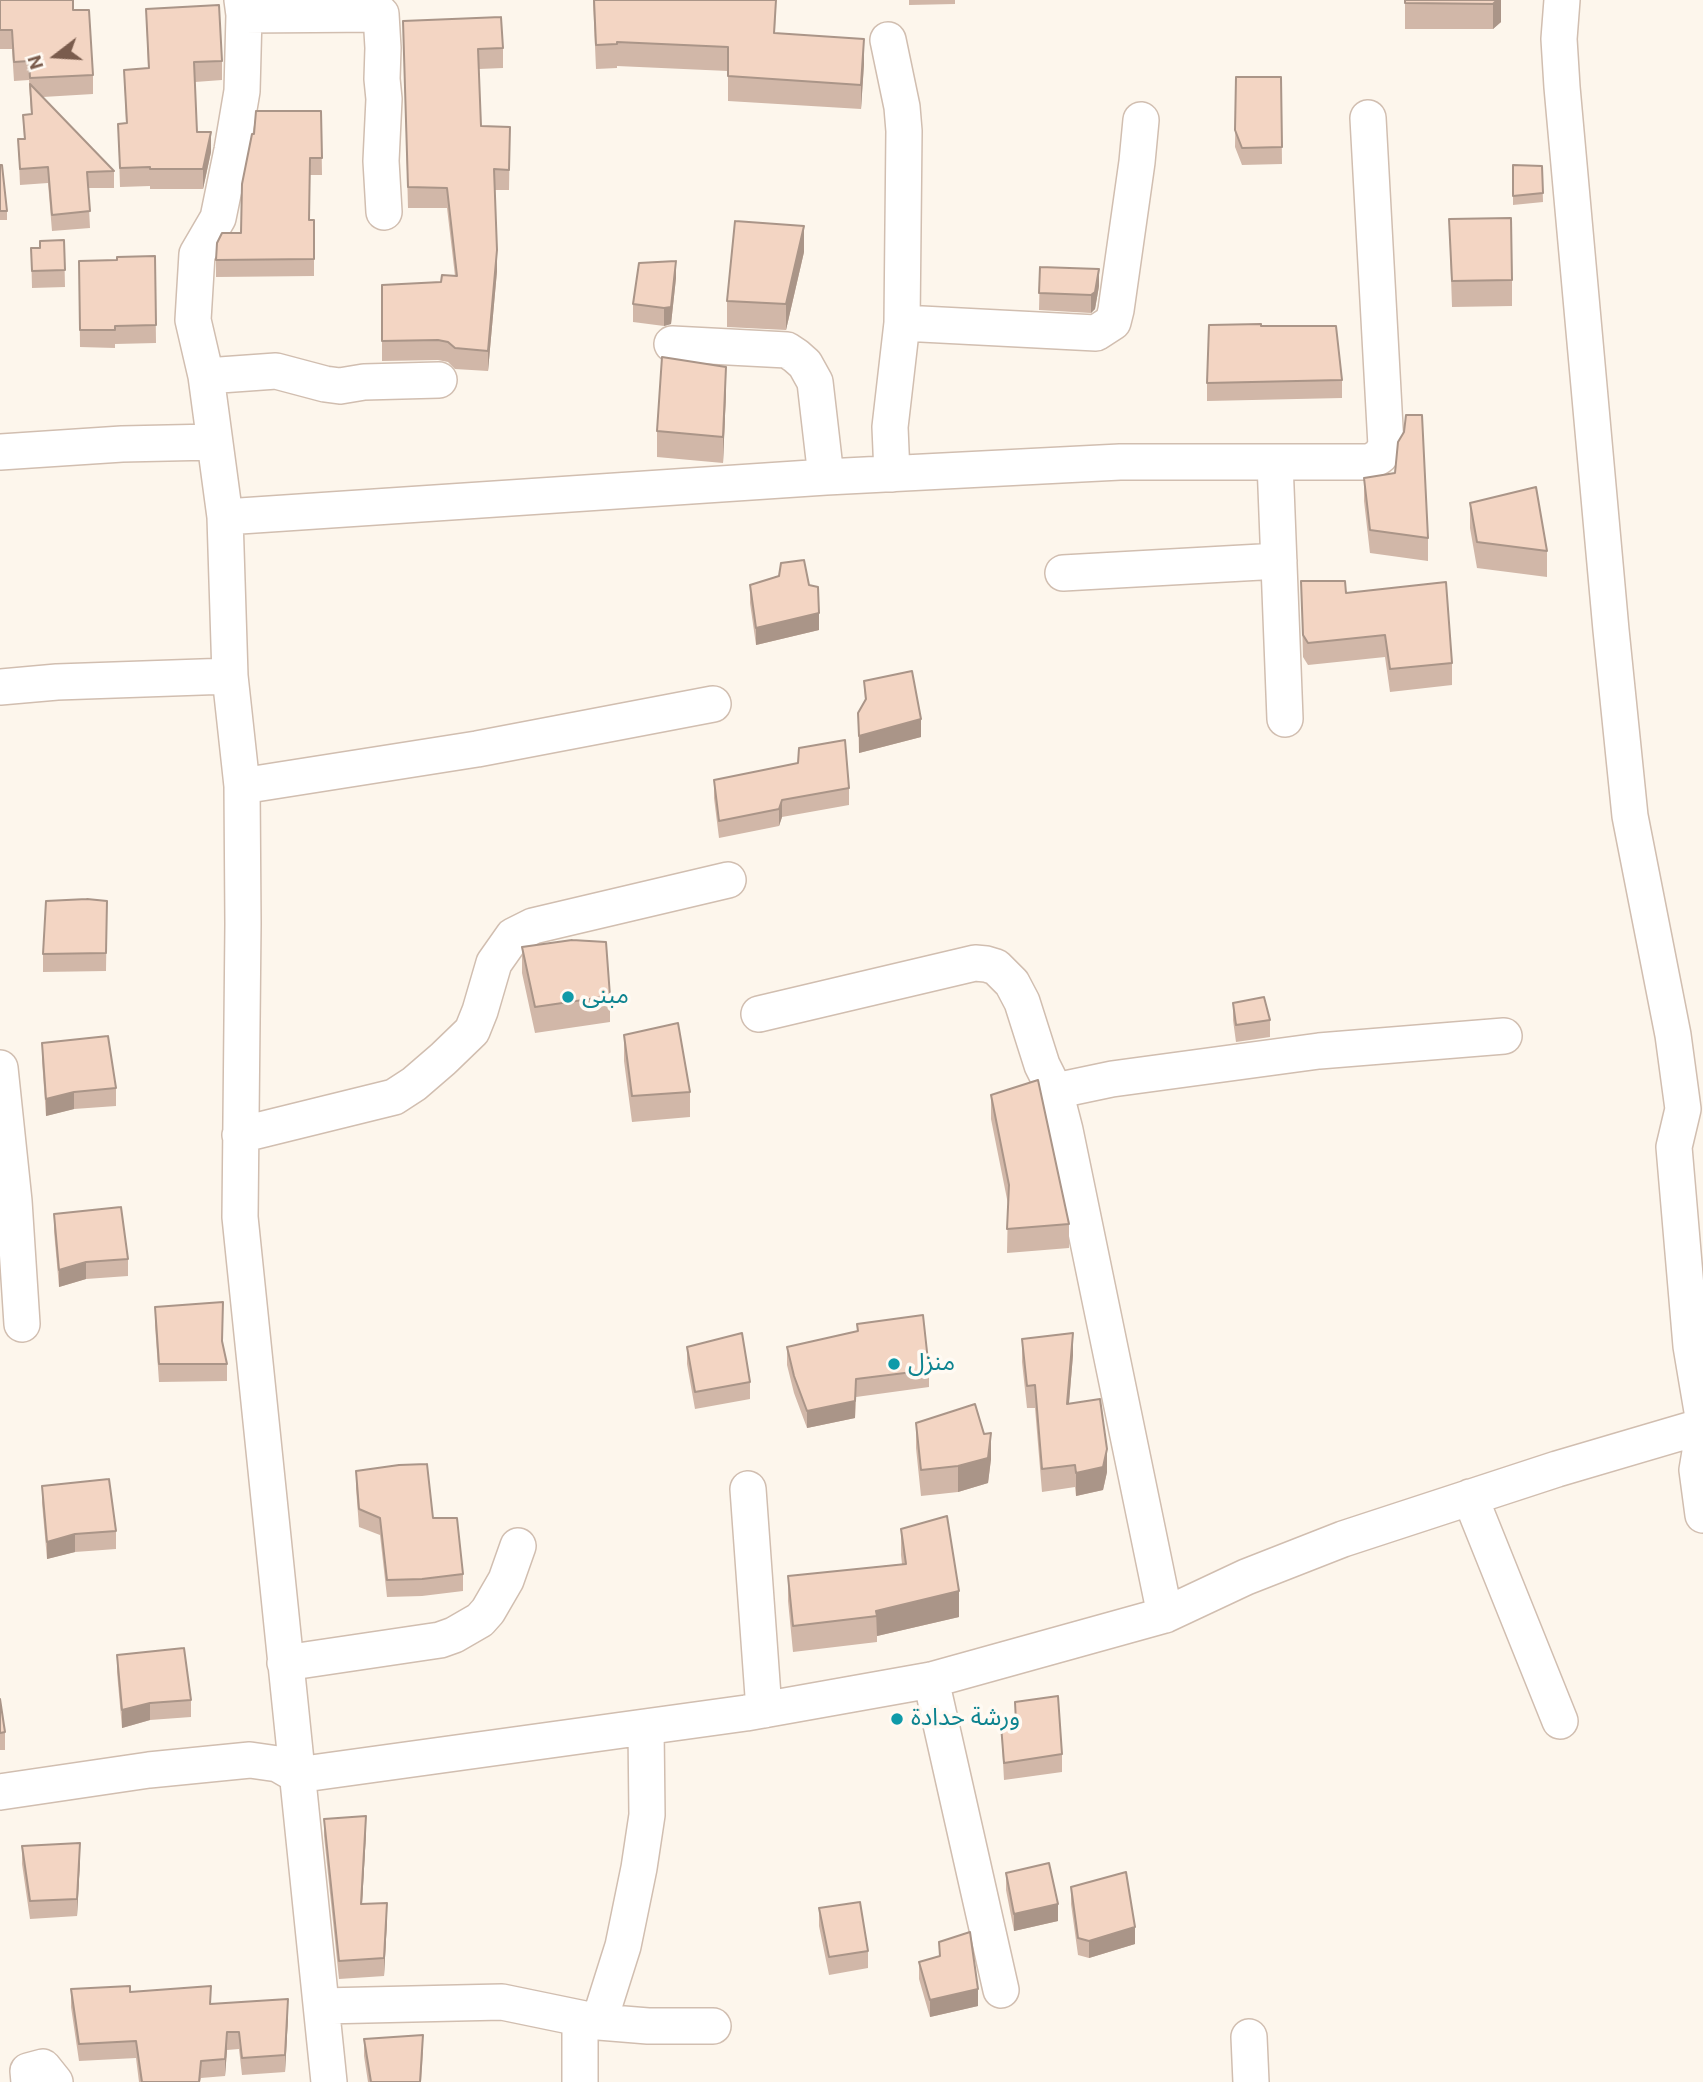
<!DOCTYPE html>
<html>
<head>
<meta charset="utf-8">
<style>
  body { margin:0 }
  #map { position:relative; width:1703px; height:2082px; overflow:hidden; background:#fdf6ec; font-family:Roboto,sans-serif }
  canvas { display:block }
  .north { position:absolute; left:21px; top:21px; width:70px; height:70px; -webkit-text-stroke:5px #fffaf3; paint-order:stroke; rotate:253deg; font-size:19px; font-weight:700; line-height:28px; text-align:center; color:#7a5c4d }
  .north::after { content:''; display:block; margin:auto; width:24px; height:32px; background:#7a5c4d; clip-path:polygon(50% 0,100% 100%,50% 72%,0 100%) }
</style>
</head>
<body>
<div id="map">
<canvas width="1703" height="2082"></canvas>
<div class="north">N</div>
</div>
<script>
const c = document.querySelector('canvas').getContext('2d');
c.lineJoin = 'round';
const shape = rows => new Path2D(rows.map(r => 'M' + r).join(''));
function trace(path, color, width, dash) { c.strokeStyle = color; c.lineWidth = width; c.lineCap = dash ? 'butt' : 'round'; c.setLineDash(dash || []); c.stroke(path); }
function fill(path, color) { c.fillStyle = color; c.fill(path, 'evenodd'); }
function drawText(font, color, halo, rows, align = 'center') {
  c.font = font + ' Roboto,"Noto Sans Arabic",sans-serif'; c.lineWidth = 7; c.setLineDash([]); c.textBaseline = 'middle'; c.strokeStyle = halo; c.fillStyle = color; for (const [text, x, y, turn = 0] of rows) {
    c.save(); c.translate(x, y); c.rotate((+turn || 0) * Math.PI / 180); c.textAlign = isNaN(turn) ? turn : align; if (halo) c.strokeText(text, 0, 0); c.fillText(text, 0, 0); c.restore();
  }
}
const minor = shape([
  [242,0,244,15,242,91,232,150,218,218,197,254,193,320,206,376,225,517,230,676,242,786,243,924,240,1217,329,2082],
  [1562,0,1559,39,1562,87,1611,630,1630,816,1673,1035,1683,1109,1674,1147,1691,1346,1703,1417],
  [244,15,381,14,383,48,382,79,384,99,381,161,384,212],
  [888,40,902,107,904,131,902,323,890,427,892,474],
  [902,323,1096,333,1113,322,1116,310,1137,162,1141,120],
  [672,344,787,350,796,356,805,364,815,382,826,477],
  [206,376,276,371,325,384,340,386,364,382,439,380],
  [0,452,122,444,214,442],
  [1275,462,1285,719],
  [225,517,826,477,1120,462,1370,462,1380,456,1386,446,1368,118],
  [1063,573,1279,561],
  [0,687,57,682,230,676],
  [242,786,477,749,713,704],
  [759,1014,975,963,986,964,996,967,1012,983,1022,1002,1042,1065,1055,1091],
  [0,1068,14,1201,22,1324],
  [240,1135,394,1097,414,1084,443,1059,472,1031,480,1011,494,963,513,936,533,926,728,880],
  [1703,1434,1697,1470,1703,1515],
  [748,1489,764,1710],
  [1470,1497,1560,1721],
  [1165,1615,1065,1130,1055,1091,1112,1079,1319,1051,1504,1036],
  [285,1663,440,1640,454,1635,480,1620,488,1611,506,1580,518,1546],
  [931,1680,1001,1990],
  [0,1792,149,1770,250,1760,278,1764,297,1775,746,1713,931,1680,1165,1615,1246,1577,1343,1539,1557,1469,1703,1426],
  [322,2006,502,2002,599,2022,648,2026,713,2026],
  [599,2022,623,1946,639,1868,647,1815,646,1728],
  [1249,2037,1251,2082],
  [29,2082,28,2071,43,2067,55,2082],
  [580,2082,580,2019]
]);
trace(minor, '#d1beb0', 38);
trace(minor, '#fff', 35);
fill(shape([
  [0,0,73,10,93,75,93,94,43,97,114,171,114,188,88,188,90,228,52,231,48,183,20,185,18,139,24,139,23,115,31,114,29,80,14,81,12,49,0,49],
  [593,0,776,0,775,33,864,64,861,109,728,101,728,71,617,66,617,68,596,69],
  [909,0,955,0,955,4,909,5],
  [1405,0,1501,0,1501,22,1493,29,1405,29],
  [146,9,222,61,222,80,195,82,197,132,211,152,203,189,150,189,150,186,120,187,118,124,126,123,124,70,148,68],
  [403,21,503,48,503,68,479,69,481,126,510,127,509,190,495,190,497,271,488,371,455,369,448,362,438,360,382,361,382,285,441,282,455,276,447,208,408,208],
  [1236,77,1281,77,1282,164,1242,165,1235,147],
  [321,111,322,175,310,175,309,220,314,220,314,276,216,277,216,260,241,233],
  [0,165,7,211,7,220,0,220],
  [1513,165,1542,166,1543,202,1513,205],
  [1449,219,1512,280,1512,306,1452,307],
  [64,240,65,287,32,288,31,248,40,248],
  [804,252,786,330,727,327,727,301],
  [155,256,156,343,115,344,115,348,80,347,79,261,117,260],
  [1040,267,1099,286,1095,309,1091,313,1039,310],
  [676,278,671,324,664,326,633,322,633,304],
  [1261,326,1342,380,1342,398,1207,401,1207,383],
  [726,392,723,463,657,457,657,431],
  [1364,478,1428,538,1428,561,1370,553,1364,501],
  [1470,503,1547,551,1547,577,1477,568,1470,528],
  [1301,581,1346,593,1452,663,1452,685,1390,692,1385,657,1308,665,1303,657],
  [750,585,809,585,819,630,756,645,750,603],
  [864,681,921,737,859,753,858,713,865,702],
  [714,780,849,788,849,805,782,817,779,826,719,838,714,798],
  [107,901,106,971,43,972,43,954],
  [522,947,610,996,610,1022,535,1033,522,973],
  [1233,1003,1270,1020,1270,1037,1236,1042,1233,1020],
  [624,1035,690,1092,690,1117,632,1122,624,1061],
  [42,1043,116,1088,116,1106,74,1109,46,1116,42,1060],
  [991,1095,1069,1224,1069,1248,1007,1253,1008,1204,991,1119],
  [54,1214,128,1259,128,1276,86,1279,59,1287,54,1231],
  [155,1307,222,1343,227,1364,227,1381,159,1382,155,1325],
  [857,1324,929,1370,929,1387,856,1397,855,1418,807,1428,794,1393,787,1365,787,1347,857,1332],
  [1022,1339,1073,1355,1069,1403,1107,1472,1103,1490,1076,1496,1075,1487,1042,1492,1035,1408,1027,1408,1022,1362],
  [687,1347,750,1382,750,1399,695,1409,687,1364],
  [916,1423,991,1459,988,1483,958,1492,921,1496,916,1448],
  [356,1471,433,1518,463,1574,463,1591,422,1596,387,1597,380,1535,359,1527,356,1488],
  [42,1486,116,1531,116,1549,75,1552,47,1559,42,1503],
  [901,1529,959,1617,877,1636,877,1642,793,1652,788,1601,788,1576,902,1564,901,1555],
  [117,1655,191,1700,191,1717,150,1720,122,1728,117,1672],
  [0,1699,5,1732,5,1750,0,1750],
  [1015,1702,1062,1754,1062,1772,1004,1780,1001,1725,1016,1722],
  [324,1819,366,1833,362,1904,387,1920,384,1976,339,1979,324,1836],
  [22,1846,80,1860,77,1916,30,1919,22,1864],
  [1006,1873,1058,1921,1014,1931,1006,1890],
  [1071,1887,1135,1944,1089,1958,1078,1955,1071,1904],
  [819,1908,868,1951,868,1968,829,1975,819,1926],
  [939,1942,978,2006,930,2017,919,1979,919,1962,939,1957],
  [71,1989,130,1992,288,2016,285,2072,242,2075,239,2049,227,2050,225,2076,201,2078,200,2082,139,2082,136,2058,79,2061,71,2007],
  [364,2039,423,2052,421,2082,368,2082,364,2056]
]), '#d1b7a8');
fill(shape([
  [1497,0,1501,0,1501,22,1493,29,1493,4],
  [864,39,864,64,861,109,861,85],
  [211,132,211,152,203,189,203,169],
  [804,226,804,252,786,330,786,304],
  [497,250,497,271,488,371,488,351],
  [676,261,676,278,671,324,664,326,664,308],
  [1099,269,1099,286,1095,309,1091,313,1091,295],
  [726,367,726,392,723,463,723,437],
  [819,613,819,630,756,645,756,628],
  [921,719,921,737,859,753,859,736],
  [782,800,782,817,779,826,779,809],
  [74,1092,74,1109,46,1116,46,1099],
  [86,1262,86,1279,59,1287,59,1270],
  [1073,1333,1073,1355,1067,1426,1067,1404],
  [856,1379,855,1418,807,1428,807,1411],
  [991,1433,991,1459,988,1483,958,1492,958,1466],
  [1107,1449,1107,1472,1103,1490,1076,1496,1076,1473],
  [75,1534,75,1552,47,1559,47,1542],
  [959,1591,959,1617,877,1636,876,1611],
  [150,1703,150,1720,122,1728,122,1710],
  [366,1816,366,1833,361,1921,361,1904],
  [80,1843,80,1860,77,1916,77,1899],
  [387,1903,387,1920,384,1976,384,1958],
  [1058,1904,1058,1921,1014,1931,1014,1914],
  [1135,1927,1135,1944,1089,1958,1089,1941],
  [978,1989,978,2006,930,2017,930,2000],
  [288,1999,288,2016,285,2072,285,2055],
  [227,2032,227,2050,225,2076,225,2059]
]), '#aa9588');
const building = shape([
  [0,0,73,0,73,10,89,10,93,75,30,78,29,61,14,62,12,30,0,30,0,0],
  [594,0,776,0,774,33,864,39,861,85,728,76,728,47,617,42,617,44,596,45,594,0],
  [1405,0,1497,0,1493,4,1405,3,1405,0],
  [219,5,222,61,194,62,197,132,211,132,203,169,150,169,150,167,120,168,118,124,127,123,124,70,149,68,146,9,219,5],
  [501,17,503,48,478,49,481,126,510,127,509,170,494,169,497,250,488,351,455,348,448,342,438,340,382,341,382,285,441,282,442,275,457,276,447,188,408,187,403,21,501,17],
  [1236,77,1281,77,1282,147,1242,148,1235,130,1236,77],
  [30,84,114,171,87,172,90,211,52,215,48,167,20,169,18,139,25,139,23,115,32,114,30,84],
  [256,111,321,111,322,158,310,158,309,220,314,220,314,259,216,260,217,243,222,233,241,233,242,184,252,134,254,134,256,111],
  [0,165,2,165,7,211,0,211,0,165],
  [1513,165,1542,166,1543,193,1513,196,1513,165],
  [1511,218,1512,280,1452,281,1449,219,1511,218],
  [735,221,804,226,786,304,727,301,735,221],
  [64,240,65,270,32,271,31,248,40,248,40,241,64,240],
  [155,256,156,325,115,326,115,330,80,330,79,261,117,260,117,257,155,256],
  [676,261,671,307,664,308,633,304,639,263,676,261],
  [1040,267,1099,269,1095,292,1091,295,1039,293,1040,267],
  [1261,324,1261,326,1336,326,1342,380,1207,383,1209,325,1261,324],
  [662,357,726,367,723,437,657,431,662,357],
  [1406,415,1422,415,1428,538,1370,530,1364,478,1395,473,1398,442,1404,432,1406,415],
  [1536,487,1547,551,1477,542,1470,503,1536,487],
  [804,560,809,585,818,587,819,613,756,628,750,585,779,576,781,563,804,560],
  [1301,581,1345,581,1346,593,1446,582,1452,663,1390,669,1385,635,1308,643,1303,635,1301,581],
  [912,671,921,719,859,736,858,713,866,699,864,681,912,671],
  [845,740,849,788,782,800,779,809,719,821,714,780,798,763,799,748,845,740],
  [87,899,107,901,106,953,43,954,46,901,87,899],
  [572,940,606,942,610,996,535,1007,522,947,572,940],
  [1264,997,1270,1020,1236,1025,1233,1003,1264,997],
  [678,1023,690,1092,632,1096,624,1035,678,1023],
  [108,1036,116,1088,74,1092,46,1099,42,1043,108,1036],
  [1038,1080,1069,1224,1007,1229,1009,1185,991,1095,1038,1080],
  [121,1207,128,1259,86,1262,59,1270,54,1214,121,1207],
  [223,1302,222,1341,227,1364,159,1364,155,1307,223,1302],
  [923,1315,929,1370,856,1379,855,1401,807,1411,794,1376,787,1347,858,1331,857,1324,923,1315],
  [742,1333,750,1382,695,1392,687,1347,742,1333],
  [1073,1333,1067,1404,1100,1399,1107,1449,1103,1467,1076,1473,1075,1465,1042,1469,1035,1385,1027,1386,1022,1339,1073,1333],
  [975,1404,984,1434,991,1433,988,1458,958,1466,921,1470,916,1423,975,1404],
  [427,1464,433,1518,457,1518,463,1574,422,1579,387,1580,380,1518,359,1509,356,1471,399,1465,427,1464],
  [109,1479,116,1531,75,1534,47,1542,42,1486,109,1479],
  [947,1516,959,1591,876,1611,877,1616,793,1626,788,1576,906,1564,901,1529,947,1516],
  [184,1648,191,1700,150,1703,122,1710,117,1655,184,1648],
  [1058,1696,1062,1754,1004,1763,1001,1725,1016,1722,1015,1702,1058,1696],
  [0,1699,5,1732,0,1733,0,1699],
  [366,1816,361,1904,387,1903,384,1958,339,1961,324,1819,366,1816],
  [80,1843,77,1899,30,1901,22,1846,80,1843],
  [1049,1863,1058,1904,1014,1914,1006,1873,1049,1863],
  [1126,1872,1135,1927,1089,1941,1078,1938,1071,1887,1126,1872],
  [860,1902,868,1951,829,1957,819,1908,860,1902],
  [970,1932,978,1989,930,2000,919,1962,940,1956,939,1942,970,1932],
  [130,1986,130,1992,211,1986,210,2004,288,1999,285,2055,242,2058,239,2032,227,2032,225,2059,201,2061,199,2082,142,2082,136,2041,79,2044,71,1989,130,1986],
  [423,2035,420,2082,371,2082,364,2039,423,2035]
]);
fill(building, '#f3d5c3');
trace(building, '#aa9588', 2);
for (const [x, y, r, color] of [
  [568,997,7,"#0f9aa8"],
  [894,1364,7,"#0f9aa8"],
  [897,1719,7,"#0f9aa8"]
]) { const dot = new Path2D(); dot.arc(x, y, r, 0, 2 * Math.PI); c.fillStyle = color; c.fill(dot); trace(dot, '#fffaf3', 2.5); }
drawText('24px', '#0d838f', '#fffaf3', [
  ["مبنى",582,997],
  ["منزل",908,1364],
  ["ورشة حدادة",911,1719]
], 'left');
</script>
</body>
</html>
